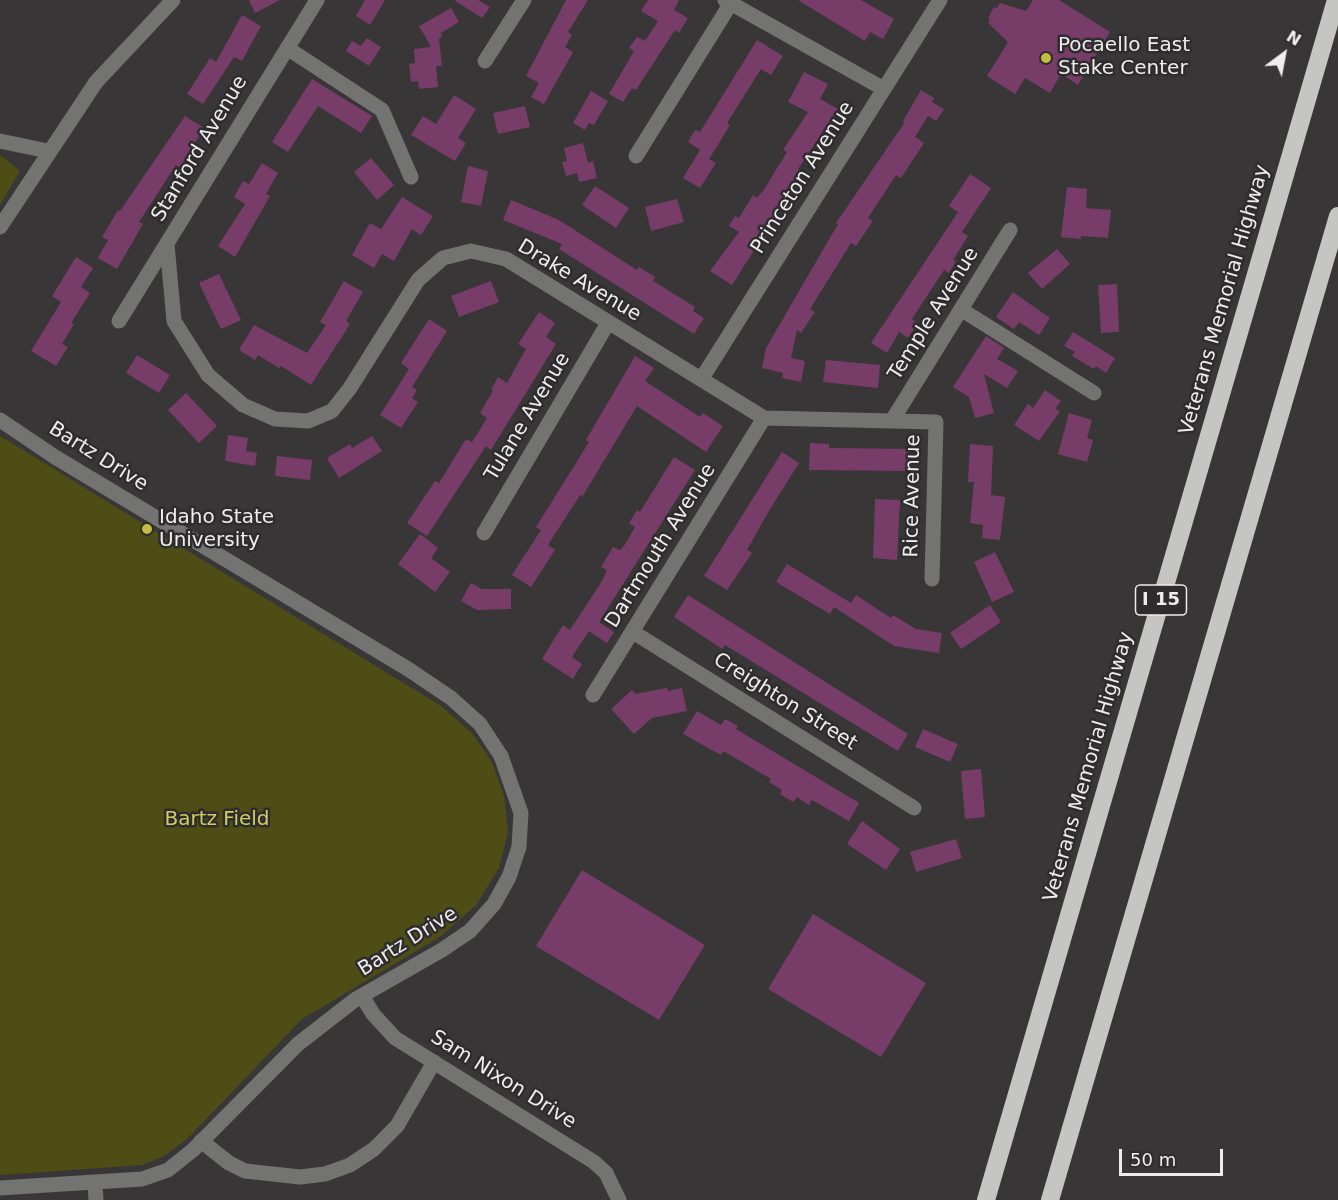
<!DOCTYPE html>
<html>
<head>
<meta charset="utf-8">
<style>
  body { margin:0 }
  #map { position:relative; width:1338px; height:1200px; overflow:hidden; background:#393638; font-family:"DejaVu Sans",sans-serif }
  canvas { display:block }
  .north { position:absolute; left:1254px; top:24px; width:60px; height:60px; -webkit-text-stroke:4px #2f2c2e; paint-order:stroke; rotate:32deg; font-size:16px; font-weight:700; line-height:24px; text-align:center; color:#eeeced }
  .north::after { content:''; display:block; margin:auto; width:21px; height:27px; background:#eeeced; clip-path:polygon(50% 0,100% 100%,50% 72%,0 100%) }
  .scale { position:absolute; left:1119px; top:1149px; width:104px; height:27px; box-sizing:border-box; border:3px solid #eeeced; border-top:0; padding-left:8px; font-size:18px; line-height:21px; white-space:nowrap; color:#eeeced; -webkit-text-stroke:4px #2f2c2e; paint-order:stroke }
</style>
</head>
<body>
<div id="map">
<canvas width="1338" height="1200"></canvas>
<div class="north">N</div>
<div class="scale">50 m</div>
</div>
<script>
const c = document.querySelector('canvas').getContext('2d');
c.lineJoin = 'round';
function fill(path, color) { c.fillStyle = color; c.fill(path, 'evenodd'); }
const shape = rows => new Path2D(rows.map(r => 'M' + r).join(''));
function trace(path, color, width, dash) { c.strokeStyle = color; c.lineWidth = width; c.lineCap = dash ? 'butt' : 'round'; c.setLineDash(dash || []); c.stroke(path); }
function drawText(font, color, halo, rows, align = 'center') {
  c.font = font + ' "DejaVu Sans",sans-serif'; c.lineWidth = 5; c.setLineDash([]); c.textBaseline = 'middle'; c.strokeStyle = halo; c.fillStyle = color; for (const [text, x, y, turn = 0] of rows) {
    c.save(); c.translate(x, y); c.rotate((+turn || 0) * Math.PI / 180); c.textAlign = isNaN(turn) ? turn : align; if (halo) c.strokeText(text, 0, 0); c.fillText(text, 0, 0); c.restore();
  }
}
fill(shape([
  [0,155,20,171,0,205],
  [0,436,441,706,472,733,492,762,504,796,508,832,499,868,476,905,441,936,302,1019,189,1137,166,1155,142,1165,0,1175]
]), '#4e4d16');
fill(shape([
  [249,0,280,0,255,13],
  [365,0,385,0,370,25,356,16],
  [454,0,478,0,490,7,482,18],
  [566,0,588,0,568,32,572,35,565,47,573,52,544,104,531,97,539,83,526,76],
  [648,0,679,0,674,10,688,18,679,33,675,30,636,90,632,88,623,102,609,94,634,51,629,48,637,37,645,41,658,21,641,11],
  [798,0,861,0,894,19,883,39,870,32,865,41],
  [1033,0,1059,0,1110,32,1078,85,1061,74,1050,93,1025,78,1015,94,987,76,1008,42,988,23,990,20,988,18,994,7,997,8,1000,3,1026,11],
  [451,8,459,22,441,33,442,36,439,39,442,66,436,66,438,87,419,89,418,81,411,82,409,64,415,63,414,49,431,47,419,26],
  [242,15,261,26,242,61,234,57,203,104,187,94,210,58,216,62],
  [367,38,381,47,369,66,346,51,352,41,361,46],
  [757,40,783,56,771,75,761,69,727,123,730,125,709,159,716,163,700,188,683,178,700,150,688,142,695,130,700,132],
  [804,72,828,84,820,99,838,109,798,169,800,170,777,207,780,209,732,285,710,271,739,232,729,226,735,216,739,218,753,195,757,198,763,191,787,152,783,150,808,112,788,102],
  [312,79,372,116,361,133,318,106,288,152,272,142],
  [921,90,934,98,932,102,944,109,936,121,928,116,915,137,924,143,901,178,896,175,868,218,873,221,856,246,851,243,810,309,815,312,801,333,797,330,791,358,805,361,801,382,782,378,783,373,762,368,766,348,838,224,836,223,905,122,903,121],
  [591,91,608,101,594,125,589,123,585,130,573,123],
  [454,95,476,109,458,138,466,143,455,161,411,135,423,116,436,124],
  [525,106,530,127,498,134,493,113],
  [185,116,204,128,180,167,176,165,139,222,143,224,117,269,98,258,108,240,102,237,118,210,120,211],
  [583,143,588,163,593,161,597,178,579,182,577,173,566,176,562,162,567,161,564,148],
  [371,158,394,185,377,200,354,172],
  [262,163,278,173,266,194,270,196,235,257,218,246,245,204,234,197,243,181,249,184],
  [468,166,488,171,481,206,461,202],
  [970,174,991,188,962,232,968,236,953,260,956,261,949,273,944,270,912,319,918,323,908,338,899,332,887,353,871,343,958,212,949,206],
  [595,186,629,208,616,228,582,205],
  [1067,187,1087,189,1086,208,1111,210,1108,238,1081,236,1081,239,1061,237],
  [402,197,433,216,421,235,412,229,394,261,382,254,374,268,352,255,370,223,381,229],
  [677,199,684,222,651,231,645,207],
  [511,200,559,220,637,270,639,267,655,277,653,281,695,307,693,311,704,318,694,334,559,249,562,244,503,220],
  [1057,249,1070,264,1042,289,1028,273],
  [76,257,93,268,81,287,90,293,71,323,74,324,62,344,68,347,56,366,31,351,61,302,52,296],
  [219,274,241,320,221,329,199,283],
  [344,281,363,292,346,321,350,324,311,385,281,366,279,368,258,355,255,360,239,350,254,325,307,353,326,325,320,322],
  [491,281,499,302,459,317,451,296],
  [1117,284,1119,332,1101,333,1098,285],
  [1013,292,1050,318,1039,335,1019,322,1014,329,996,317],
  [539,312,555,323,546,337,556,344,491,450,486,446,427,536,407,523,435,481,439,483,466,439,472,442,487,418,480,413,493,391,491,390,498,377,507,383,526,349,518,344],
  [429,319,447,331,412,387,417,390,412,398,418,402,401,428,380,415,409,369,401,363],
  [1073,332,1115,358,1106,373,1096,366,1094,369,1072,356,1075,352,1064,346],
  [986,336,1004,348,997,359,1018,371,1007,388,984,374,994,413,975,418,969,397,953,387],
  [137,355,170,375,159,393,126,373],
  [635,356,654,368,645,381,700,417,703,413,723,426,706,452,637,406,582,497,580,495,548,545,555,550,531,587,512,575,541,530,536,527,589,442,586,440],
  [826,360,880,365,878,388,823,382],
  [1045,390,1061,401,1055,409,1060,411,1039,441,1014,425,1028,404,1033,408],
  [186,393,217,426,199,443,168,410],
  [1069,413,1092,420,1087,438,1093,440,1087,462,1058,454],
  [228,435,248,438,246,451,257,453,255,466,225,461],
  [372,436,382,451,339,478,327,458,350,444,352,448],
  [810,443,829,444,829,448,909,449,909,471,809,470],
  [970,444,993,446,991,495,1005,497,1000,540,982,538,983,525,970,523,974,482,968,482],
  [782,452,799,463,770,509,747,550,752,553,727,590,704,576],
  [277,456,312,460,310,480,275,476],
  [674,457,695,470,599,622,614,632,607,643,589,631,572,657,582,664,573,679,542,659,563,625,570,630,602,581,607,570,601,567,613,547,620,550,624,546,635,527,629,523,637,510,640,512],
  [875,499,900,500,897,560,873,558],
  [420,534,438,548,431,558,450,572,435,592,398,564],
  [995,552,1014,592,992,602,974,562],
  [787,564,851,603,856,595,891,618,893,615,916,629,942,633,939,653,894,646,834,607,830,614,776,582],
  [471,583,482,589,511,589,511,609,477,610,461,601],
  [688,595,908,734,898,751,725,645,722,649,674,617],
  [990,605,1001,622,961,649,950,633],
  [667,688,668,691,682,688,687,711,652,718,634,734,611,709,632,690,635,694],
  [697,711,721,725,725,719,738,726,736,729,859,803,849,821,812,800,809,805,797,797,793,802,780,794,782,790,769,782,771,779,723,751,721,755,683,734],
  [923,729,958,744,950,762,915,747],
  [981,769,985,817,965,819,961,771],
  [862,821,900,849,886,870,847,844],
  [956,839,962,858,916,872,910,852],
  [582,870,705,945,659,1020,536,946],
  [813,914,926,983,881,1057,768,989]
]), '#783c69');
trace(shape([
  [725,0,884,89],
  [287,48,382,110,411,177],
  [485,61,524,0],
  [0,141,48,151],
  [636,156,731,3],
  [0,227,96,82,173,0],
  [167,244,174,321,208,375,243,405,275,419,308,421,332,411,350,388,418,280,443,258,471,251,506,259,764,418,936,422,932,579],
  [962,310,1094,393],
  [119,321,317,0],
  [702,378,940,0],
  [893,419,1010,230],
  [0,420,55,457,408,669,451,698,480,724,501,756,521,813,519,847,509,877,494,904,470,931,442,950,356,999,298,1044,193,1150,168,1170,142,1179,0,1188],
  [484,533,608,323],
  [633,632,914,808],
  [593,695,764,418],
  [362,996,373,1014,395,1038,594,1162,606,1173,619,1200],
  [201,1141,229,1163,245,1171,300,1177,325,1174,350,1165,374,1149,397,1126,434,1062],
  [95,1183,96,1200]
]), '#737372', 15);
trace(shape([
  [986,1200,1336,0],
  [1050,1200,1338,216]
]), '#c5c5c1', 18);
for (const [x, y, r, color] of [
  [1046,58,6,"#c1bd40"],
  [147,529,6,"#c1bd40"]
]) { const dot = new Path2D(); dot.arc(x, y, r, 0, 2 * Math.PI); c.fillStyle = color; c.fill(dot); trace(dot, '#2f2c2e', 2); }
for (const [x, y, w] of [
  [1161,600,51]
]) { const box = new Path2D(); box.roundRect(x - w / 2, y - 15, w, 30, 4.5); c.fillStyle = '#2f2c2e'; c.fill(box); trace(box, '#eeeced', 1.5); }
drawText('bold 18px', '#eeeced', null, [
  ["I 15",1161,600]
]);
drawText('20px', '#eeeced', '#2f2c2e', [
  ["Pocaello East",1058,46],
  ["Stake Center",1058,69],
  ["Idaho State",159,518],
  ["University",159,541]
], 'left');
drawText('20px', '#eeeced', '#2f2c2e', [
  ["Stanford Avenue",200,149,-59],
  ["Princeton Avenue",803,178,-58],
  ["Drake Avenue",579,281,31],
  ["Veterans Memorial Highway",1225,300,-74],
  ["Temple Avenue",934,314,-58],
  ["Tulane Avenue",528,417,-59],
  ["Bartz Drive",98,457,32],
  ["Rice Avenue",913,496,-89],
  ["Dartmouth Avenue",661,546,-58],
  ["Creighton Street",785,702,32],
  ["Veterans Memorial Highway",1089,767,-74],
  ["Bartz Drive",408,942,-32],
  ["Sam Nixon Drive",503,1080,32]
]);
drawText('20px', '#d1ce5f', '#2f2c2e', [
  ["Bartz Field",217,820]
]);
</script>
</body>
</html>
